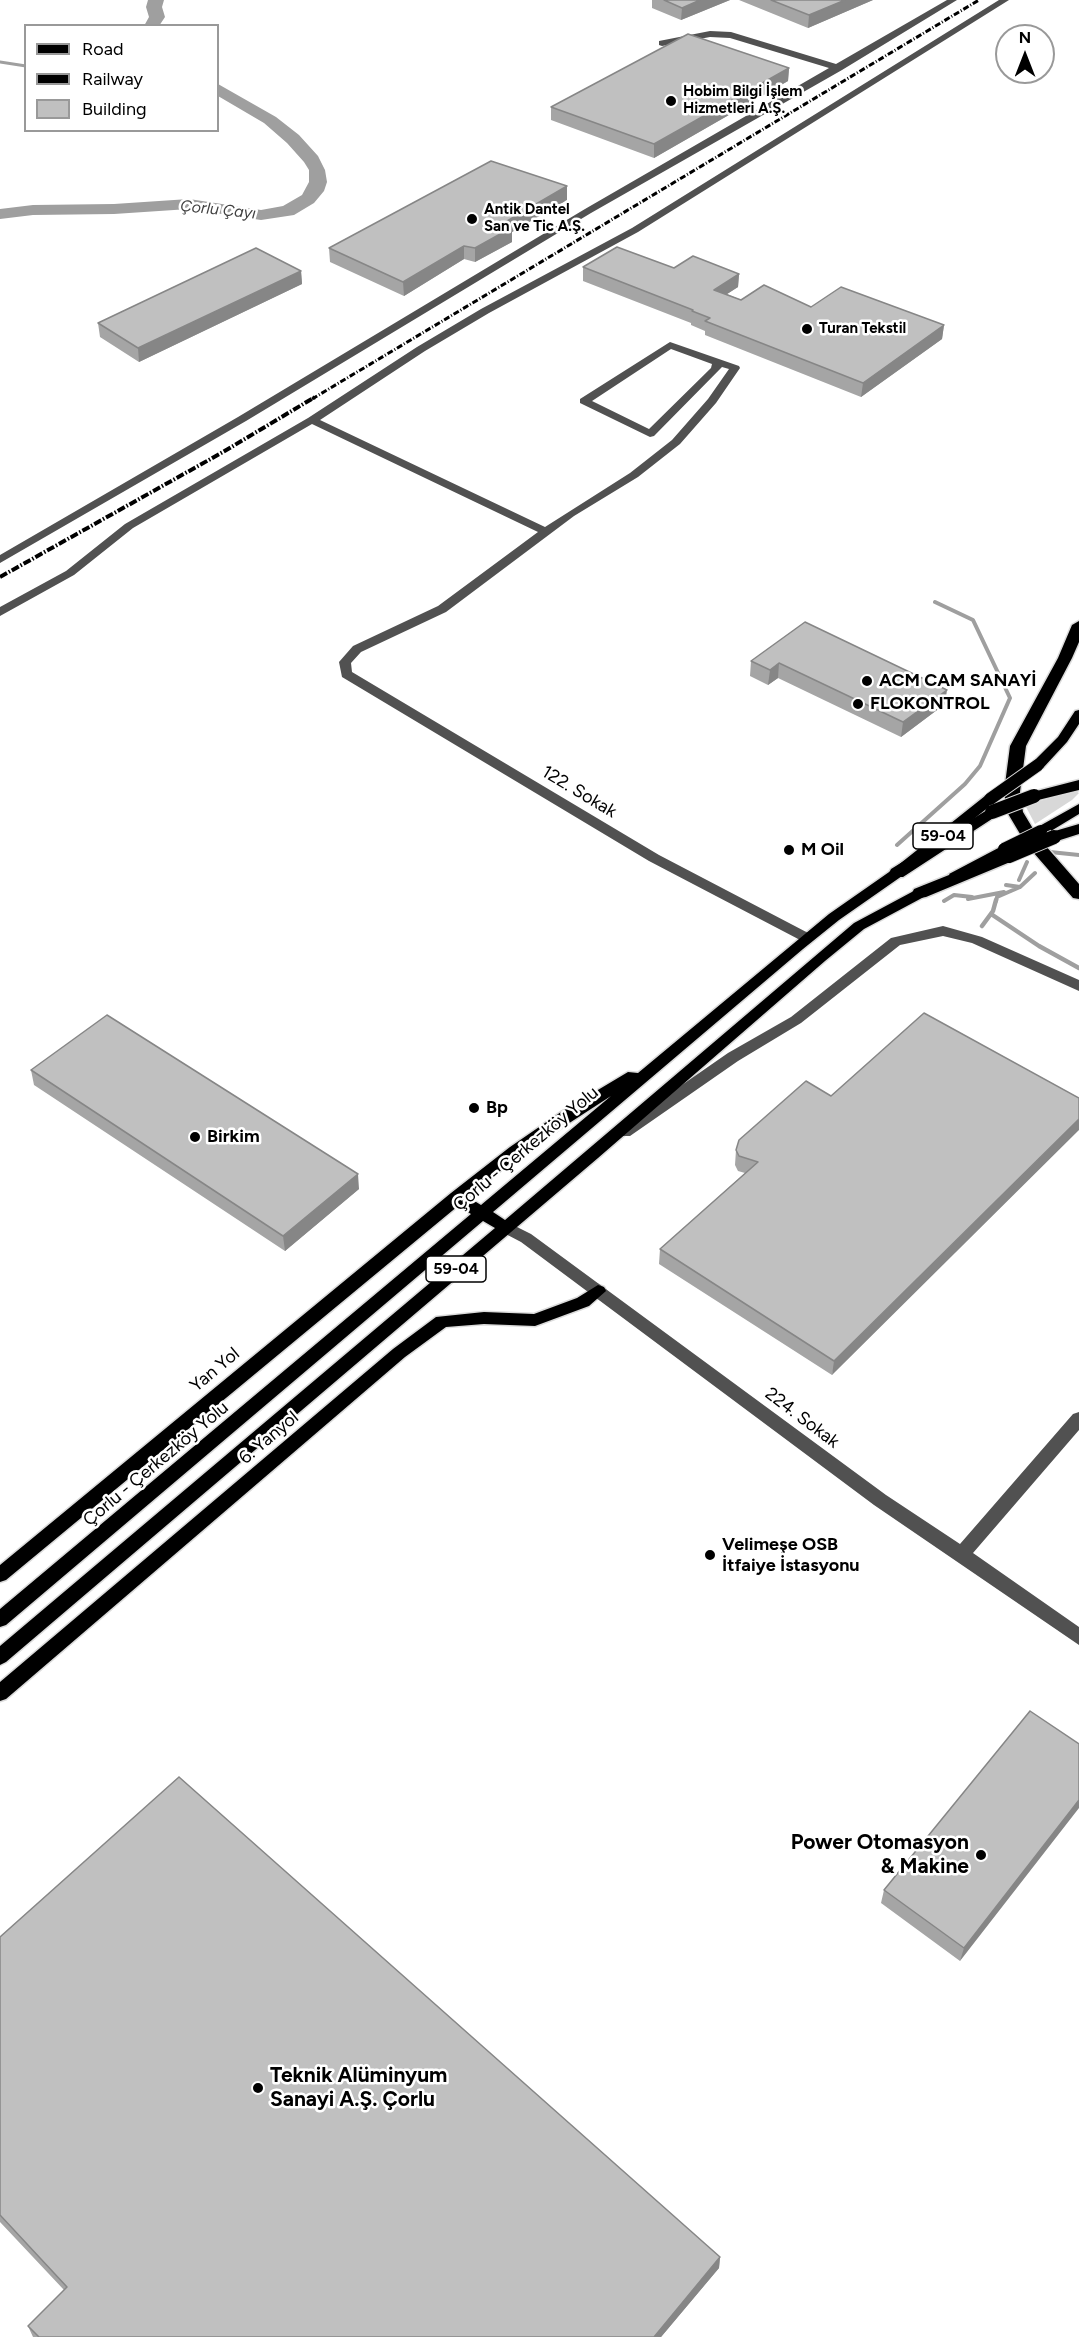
<!DOCTYPE html>
<html>
<head>
<meta charset="utf-8">
<style>
  body { margin:0 }
  #map { position:relative; width:1079px; height:2337px; overflow:hidden; background:#fff; font-family:Figtree,sans-serif }
  canvas { display:block }
  .legend { position:absolute; left:24px; top:24px; width:195px; height:108px; box-sizing:border-box; background:#fff; border:2px solid #999; margin:0; padding:8px 10px; list-style:none; font-size:18px; color:#000 }
  .legend li { display:flex; align-items:center; gap:12px; height:30px }
  .legend b { width:30px; border:2px solid #999 }
  .north { position:absolute; left:995px; top:24px; width:60px; height:60px; box-sizing:border-box; background:#fff; border:2px solid #999; border-radius:50%; rotate:0deg; font-size:16px; font-weight:700; line-height:24px; text-align:center; color:#000 }
  .north::after { content:''; display:block; margin:auto; width:21px; height:27px; background:#000; clip-path:polygon(50% 0,100% 100%,50% 72%,0 100%) }
</style>
</head>
<body>
<div id="map">
<canvas width="1079" height="2337"></canvas>
<ul class="legend">
<li><b style="height:8px;background:#000"></b>Road</li>
<li><b style="height:8px;background:#000"></b>Railway</li>
<li><b style="height:16px;background:#c0c0c0"></b>Building</li>
</ul>
<div class="north">N</div>
</div>
<script>
const c = document.querySelector('canvas').getContext('2d');
c.lineJoin = 'round';
function fill(path, color) { c.fillStyle = color; c.fill(path, 'evenodd'); }
const shape = rows => new Path2D(rows.map(r => 'M' + r).join(''));
function trace(path, color, width, dash) { c.strokeStyle = color; c.lineWidth = width; c.lineCap = dash ? 'butt' : 'round'; c.setLineDash(dash || []); c.stroke(path); }
function drawText(font, color, halo, rows, align = 'center') {
  c.font = font + ' Figtree,sans-serif'; c.lineWidth = 5; c.setLineDash([]); c.textBaseline = 'middle'; c.strokeStyle = halo; c.fillStyle = color; for (const [text, x, y, turn = 0] of rows) {
    c.save(); c.translate(x, y); c.rotate((+turn || 0) * Math.PI / 180); c.textAlign = isNaN(turn) ? turn : align; if (halo) c.strokeText(text, 0, 0); c.fillText(text, 0, 0); c.restore();
  }
}
fill(shape([
  [1076,791,1079,793,1072,800,1035,824,1025,805]
]), '#d8d8d8');
trace(shape([
  [0,62,26,66]
]), '#9f9f9f', 3);
trace(shape([
  [897,845,965,784,980,766,1010,698,973,620,935,602],
  [1050,852,1079,855],
  [1019,880,1027,862],
  [1006,885,1020,887,1035,873],
  [968,899,1004,892],
  [944,901,954,895,972,897],
  [996,901,997,897,1020,887]
]), '#9f9f9f', 4);
trace(shape([
  [991,914,1039,946,1079,968],
  [982,926,993,911,996,900]
]), '#9f9f9f', 4.5);
fill(shape([
  [148,0,164,0,162,7,165,17,159,26,144,26,149,17,146,7,148,0],
  [218,84,276,117,299,135,318,156,325,170,327,182,324,191,314,203,294,215,261,220,189,209,114,214,33,215,0,219,0,209,33,205,114,204,189,199,261,210,283,206,302,195,309,182,309,170,304,162,287,143,264,123,218,96,218,84]
]), '#9f9f9f');
const major = shape([
  [1079,710,1079,724,1067,742,1043,768,1033,768,1032,765,1033,762,1058,737,1075,711,1079,710],
  [990,795,995,796,996,799,995,802,902,876,839,920,803,949,493,1212,505,1220,854,923,925,885,935,885,937,888,935,891,864,929,825,961,598,1158,6,1662,0,1665,0,1646,495,1228,483,1221,6,1625,0,1627,0,1609,471,1214,458,1206,6,1580,0,1582,0,1565,451,1193,510,1147,561,1112,628,1072,638,1073,829,914,892,870,985,796,990,795],
  [611,1096,481,1205,468,1197,520,1155,611,1096],
  [1079,804,1079,814,1046,834,1036,834,1034,831,1036,828,1079,804],
  [1004,845,1009,846,1011,849,1009,852,961,877,951,877,949,874,1004,845],
  [598,1285,604,1287,606,1291,589,1306,535,1326,484,1324,446,1327,405,1357,6,1699,0,1701,0,1682,393,1349,436,1317,484,1312,534,1314,577,1298,598,1285]
]);
const highway = shape([
  [1079,621,1079,642,1072,658,1026,746,1020,792,1023,812,1038,837,1079,884,1079,899,1073,898,1026,844,1007,812,1004,792,1010,746,1058,658,1072,625,1079,621],
  [1079,780,1079,790,1034,801,1026,796,1029,793,1079,780],
  [992,807,998,809,1000,812,998,815,903,877,891,877,889,873,891,869,992,807],
  [1079,824,1079,834,1054,842,1046,837,1048,833,1079,824],
  [1009,851,1015,852,1017,856,1015,860,926,897,920,898,914,897,912,893,914,889,1009,851]
]);
trace(major, '#dbdbdb', 3);
trace(highway, '#dbdbdb', 3);
fill(shape([
  [947,0,957,0,842,70,591,213,246,421,0,563,0,555,238,417,585,209,829,68,730,38,710,37,662,46,659,45,659,41,710,31,731,32,836,64,947,0],
  [999,0,1009,0,638,232,489,313,425,351,320,420,545,527,630,473,672,440,708,399,729,369,722,367,654,436,650,437,580,403,580,399,670,342,739,366,740,368,716,403,680,444,638,477,574,516,446,612,361,652,351,663,352,672,659,855,812,935,814,938,812,941,802,941,649,861,342,677,339,662,353,646,438,606,538,532,312,424,133,528,74,575,0,616,0,607,66,571,125,524,308,418,417,347,481,309,632,228,999,0],
  [671,349,712,364,711,368,649,429,592,401,671,349],
  [943,926,982,937,1079,980,1079,991,972,943,943,936,900,945,801,1023,738,1061,630,1136,620,1136,618,1132,620,1128,728,1053,791,1017,891,938,943,926],
  [505,1221,531,1234,886,1495,960,1544,1073,1414,1079,1412,1079,1430,973,1553,1079,1627,1079,1645,874,1505,521,1242,500,1231,497,1227,500,1223,505,1221]
]), '#515151');
fill(major, '#000');
fill(highway, '#000');
trace(shape([
  [312,399,979,0]
]), '#000', 3, [6, 2, 1, 2]);
trace(shape([
  [0,577,223,452,315,397]
]), '#000', 4, [8, 2, 1.5, 2]);
const majorBridge = shape([
  [990,799,1038,765],
  [1004,849,1041,831]
]);
const highwayBridge = shape([
  [992,812,1034,796],
  [1009,856,1054,837]
]);
trace(majorBridge, '#dbdbdb', 14, []);
trace(highwayBridge, '#dbdbdb', 16, []);
trace(majorBridge, '#000', 12);
trace(highwayBridge, '#000', 14);
fill(shape([
  [652,0,730,0,681,20,652,8],
  [739,0,873,0,808,28],
  [789,68,788,81,654,158,551,120,551,107],
  [567,186,567,200,512,232,512,242,475,262,464,259,404,296,330,262,329,248],
  [583,267,674,268,739,274,738,287,727,294,741,300,811,307,944,325,942,339,861,397,705,335,705,331,691,325,691,323,583,281],
  [301,271,302,284,139,362,100,337,98,323],
  [805,622,945,704,901,737,778,678,768,685,750,676,751,661],
  [924,1013,832,1375,659,1264,660,1249,745,1173,738,1171,735,1165,736,1150,831,1096],
  [31,1070,359,1189,285,1251,34,1085],
  [1079,1744,960,1961,881,1903,884,1890],
  [0,1937,720,2257,719,2268,661,2337,33,2337,28,2326,64,2290,0,2222]
]), '#a5a5a5');
fill(shape([
  [700,0,730,0,681,20,682,8],
  [845,0,873,0,808,28,809,15],
  [789,68,788,81,654,158,654,144],
  [567,186,567,200,512,232,512,242,475,262,475,248,502,224],
  [464,246,464,259,404,296,403,282],
  [301,271,302,284,139,362,138,348],
  [739,274,738,287,713,303,714,290],
  [944,325,942,339,861,397,863,383],
  [779,663,778,678,768,685,770,670],
  [947,690,945,704,901,737,903,722],
  [1079,1119,1079,1130,832,1375,834,1361],
  [358,1174,359,1189,285,1251,283,1236],
  [1079,1800,1079,1808,960,1961,964,1948],
  [720,2257,719,2268,661,2337,654,2337]
]), '#868686');
const building = shape([
  [664,0,700,0,682,8,664,0],
  [771,0,845,0,809,15,771,0],
  [688,34,789,68,654,144,551,107,688,34],
  [491,161,567,186,502,224,511,228,475,248,464,246,403,282,329,248,491,161],
  [617,247,674,268,693,256,739,274,714,290,741,300,764,285,811,307,841,287,944,325,863,383,705,321,710,318,692,311,693,310,583,267,617,247],
  [256,248,301,271,138,348,98,323,256,248],
  [805,622,947,690,903,722,779,663,770,670,751,661,805,622],
  [924,1013,1079,1098,1079,1119,834,1361,660,1249,758,1162,739,1156,736,1150,739,1140,806,1081,831,1096,924,1013],
  [107,1015,358,1174,283,1236,31,1070,107,1015],
  [1030,1711,1079,1744,1079,1800,964,1948,884,1890,1030,1711],
  [179,1777,720,2257,654,2337,39,2337,28,2326,67,2287,0,2215,0,1937,179,1777]
]);
fill(building, '#c0c0c0');
trace(building, '#868686', 1.5);
for (const [x, y, r, color] of [
  [671,101,6,"#000"],
  [472,219,6,"#000"],
  [807,329,6,"#000"],
  [867,681,6,"#000"],
  [858,704,6,"#000"],
  [789,850,6,"#000"],
  [474,1108,6,"#000"],
  [195,1137,6,"#000"],
  [710,1555,6,"#000"],
  [981,1855,6,"#000"],
  [258,2088,6,"#000"]
]) { const dot = new Path2D(); dot.arc(x, y, r, 0, 2 * Math.PI); c.fillStyle = color; c.fill(dot); trace(dot, '#fff', 2); }
drawText('bold 15px', '#000', '#fff', [
  ["Hobim Bilgi İşlem",683,92],
  ["Hizmetleri A.Ş.",683,109],
  ["Antik Dantel",484,210],
  ["San ve Tic A.Ş.",484,227],
  ["Turan Tekstil",819,329]
], 'left');
drawText('italic 16px', '#404040', '#fff', [
  ["Çorlu Çayı",218,210,6]
]);
for (const [x, y, w] of [
  [943,836,60],
  [456,1269,60]
]) { const box = new Path2D(); box.roundRect(x - w / 2, y - 13, w, 26, 4.5); c.fillStyle = '#fff'; c.fill(box); trace(box, '#000', 1.5); }
drawText('bold 16px', '#000', null, [
  ["59-04",943,836],
  ["59-04",456,1269]
]);
drawText('bold 18px', '#000', '#fff', [
  ["ACM CAM SANAYİ",879,681],
  ["FLOKONTROL",870,704],
  ["M Oil",801,850],
  ["Bp",486,1108],
  ["Birkim",207,1137],
  ["Velimeşe OSB",722,1545],
  ["İtfaiye İstasyonu",722,1566]
], 'left');
drawText('18px', '#000', '#fff', [
  ["122. Sokak",579,792,31],
  ["Çorlu - Çerkezköy Yolu",526,1149,-40],
  ["Yan Yol",215,1370,-40],
  ["224. Sokak",802,1418,37],
  ["6. Yanyol",269,1438,-40],
  ["Çorlu - Çerkezköy Yolu",156,1464,-40]
]);
drawText('bold 21px', '#000', '#fff', [
  ["Power Otomasyon",969,1843],
  ["& Makine",969,1867],
  ["Teknik Alüminyum",270,2076,"left"],
  ["Sanayi A.Ş. Çorlu",270,2100,"left"]
], 'right');
</script>
</body>
</html>
